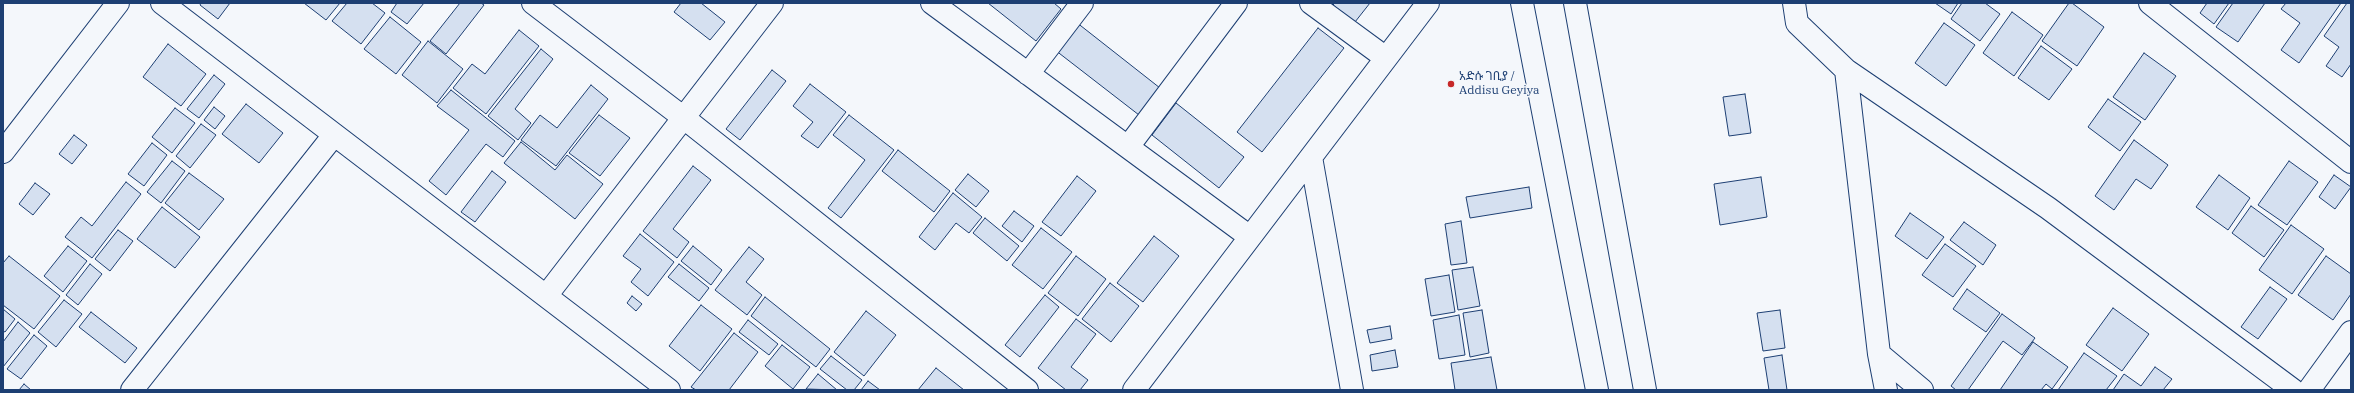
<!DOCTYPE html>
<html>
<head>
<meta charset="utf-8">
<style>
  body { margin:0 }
  #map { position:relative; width:2354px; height:393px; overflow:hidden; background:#f4f7fb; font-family:"IBM Plex Serif",serif }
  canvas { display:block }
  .frame { position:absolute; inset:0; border:4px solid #1d3f73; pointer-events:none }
</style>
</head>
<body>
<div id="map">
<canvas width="2354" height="393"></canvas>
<div class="frame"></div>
</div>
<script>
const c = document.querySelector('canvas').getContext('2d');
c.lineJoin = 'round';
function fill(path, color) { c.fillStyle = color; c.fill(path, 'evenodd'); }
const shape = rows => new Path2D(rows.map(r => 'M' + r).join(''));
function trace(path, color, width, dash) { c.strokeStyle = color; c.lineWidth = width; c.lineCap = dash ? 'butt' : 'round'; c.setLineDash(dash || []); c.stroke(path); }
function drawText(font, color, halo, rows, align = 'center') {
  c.font = font + ' "IBM Plex Serif","Noto Sans Ethiopic",serif'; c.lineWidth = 3; c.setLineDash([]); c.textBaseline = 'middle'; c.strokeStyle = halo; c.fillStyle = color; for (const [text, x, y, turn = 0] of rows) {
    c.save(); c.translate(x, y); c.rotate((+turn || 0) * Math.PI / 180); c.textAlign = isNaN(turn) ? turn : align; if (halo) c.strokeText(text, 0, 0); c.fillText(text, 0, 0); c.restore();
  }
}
const building = shape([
  [201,3,230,3,218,19,200,5,201,3],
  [304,3,340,3,326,20,304,3],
  [347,3,372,3,385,13,361,44,332,21,347,3],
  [397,3,424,3,407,24,391,12,397,3],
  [460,3,481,3,484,5,446,54,430,41,460,3],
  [681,3,701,3,725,22,710,40,674,12,681,3],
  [988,3,1054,3,1061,9,1036,41,988,3],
  [1335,3,1370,3,1355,22,1333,5,1335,3],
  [1935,3,1958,3,1951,14,1935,3],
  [1962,3,1985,3,2000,14,1980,41,1951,19,1962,3],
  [2069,3,2072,3,2104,27,2077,66,2042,41,2069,3],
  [2207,3,2229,3,2214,24,2200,13,2207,3],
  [2233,3,2265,3,2238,42,2216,27,2233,3],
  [2286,3,2341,3,2299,63,2281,50,2300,23,2281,9,2286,3],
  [2347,3,2351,3,2351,64,2342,77,2326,66,2339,47,2324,36,2347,3],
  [2012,12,2043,35,2014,76,1983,53,2012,12],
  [390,17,421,42,396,74,364,49,390,17],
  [1076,22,1160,88,1139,115,1055,50,1076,22],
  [1944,23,1975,45,1946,86,1915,63,1944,23],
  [1318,28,1344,48,1262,152,1237,132,1318,28],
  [519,30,539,46,486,114,453,88,472,64,485,74,519,30],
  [428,41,463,69,437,103,402,75,428,41],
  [168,44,206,74,181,106,143,77,168,44],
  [2041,46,2072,69,2049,100,2018,78,2041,46],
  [541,49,553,59,515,109,531,123,518,140,488,116,541,49],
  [2144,53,2176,76,2145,120,2113,97,2144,53],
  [772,70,786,81,740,140,726,129,772,70],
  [214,75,225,84,199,118,187,109,214,75],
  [810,84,846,112,818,148,801,136,813,122,793,106,810,84],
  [591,85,608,99,556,166,521,140,540,115,557,128,591,85],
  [451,90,515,141,503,157,486,144,446,195,429,181,469,130,437,106,451,90],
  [1745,94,1751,133,1729,136,1723,97,1745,94],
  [2108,99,2141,122,2120,151,2088,127,2108,99],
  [1176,103,1244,157,1219,188,1152,135,1176,103],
  [246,104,283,133,259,163,222,134,246,104],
  [214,107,225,116,215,129,204,120,214,107],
  [175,108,195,123,172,153,152,137,175,108],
  [599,115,630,138,600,176,569,153,599,115],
  [849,115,894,150,841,218,828,208,865,160,833,135,849,115],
  [201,124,216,135,190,168,176,156,201,124],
  [74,135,87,145,72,164,59,154,74,135],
  [2134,140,2168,165,2151,189,2136,179,2114,210,2095,196,2134,140],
  [521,142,555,170,567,155,603,184,575,219,504,163,521,142],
  [152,143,167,155,144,186,128,174,152,143],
  [898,150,950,191,934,212,882,171,898,150],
  [172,161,185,171,161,203,147,192,172,161],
  [2289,161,2318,182,2287,225,2258,205,2289,161],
  [693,166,711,180,673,229,689,242,677,258,643,231,693,166],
  [492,171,506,182,475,222,461,212,492,171],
  [189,173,224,199,199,230,165,203,189,173],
  [968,174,989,191,976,207,955,190,968,174],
  [2219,175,2250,198,2228,230,2196,207,2219,175],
  [2334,175,2351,187,2335,209,2319,197,2334,175],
  [1077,176,1096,191,1061,236,1042,222,1077,176],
  [1761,177,1767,217,1720,225,1714,184,1761,177],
  [126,182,141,194,92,258,65,237,81,217,92,226,126,182],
  [35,183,50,194,33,215,19,204,35,183],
  [1529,187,1532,208,1470,218,1466,197,1529,187],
  [953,193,982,217,969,233,956,223,935,250,919,237,953,193],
  [2251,206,2284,230,2264,257,2232,233,2251,206],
  [162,207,200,237,175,268,137,239,162,207],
  [1014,211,1034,226,1022,242,1002,226,1014,211],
  [1910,213,1944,237,1927,259,1895,236,1910,213],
  [985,218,1019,246,1007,261,973,233,985,218],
  [1461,221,1467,263,1451,265,1445,224,1461,221],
  [1964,222,1996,245,1983,265,1950,240,1964,222],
  [2291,225,2324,249,2292,294,2259,270,2291,225],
  [1041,228,1072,252,1043,289,1012,265,1041,228],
  [118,230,133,241,110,271,95,259,118,230],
  [640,234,674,262,648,296,631,282,641,269,623,256,640,234],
  [1154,236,1179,256,1143,302,1117,283,1154,236],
  [1945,244,1976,266,1953,297,1922,275,1945,244],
  [68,246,87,261,63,292,44,276,68,246],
  [693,246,722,270,711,285,681,261,693,246],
  [749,247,764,259,746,282,762,295,747,315,715,290,749,247],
  [9,256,60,296,34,329,3,305,3,263,9,256],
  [1076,256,1106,279,1078,316,1048,293,1076,256],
  [2326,256,2351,274,2351,294,2333,320,2298,295,2326,256],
  [90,264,102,274,78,305,66,295,90,264],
  [679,264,709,288,699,301,668,277,679,264],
  [1473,267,1480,306,1458,310,1452,270,1473,267],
  [1449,275,1455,312,1431,316,1425,279,1449,275],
  [1110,283,1139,306,1111,342,1082,319,1110,283],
  [2270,287,2287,299,2258,339,2241,327,2270,287],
  [1967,289,2000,313,1986,332,1953,309,1967,289],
  [1045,295,1059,307,1020,357,1005,345,1045,295],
  [632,296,642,304,636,311,627,303,632,296],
  [765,297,830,349,816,367,751,316,765,297],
  [64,300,82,314,56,347,38,332,64,300],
  [701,305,732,329,700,371,669,346,701,305],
  [2113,308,2149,334,2122,371,2086,345,2113,308],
  [3,309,15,319,5,332,3,331,3,309],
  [1482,310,1489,353,1470,357,1463,313,1482,310],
  [1780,310,1785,348,1763,351,1757,313,1780,310],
  [866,311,896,335,864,376,834,352,866,311],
  [91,312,137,348,125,363,79,327,91,312],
  [2002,314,2035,338,2022,355,2003,341,1968,390,1956,390,1951,386,2002,314],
  [1459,315,1465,355,1439,359,1433,320,1459,315],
  [1076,319,1096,334,1071,367,1088,380,1080,390,1066,390,1038,368,1076,319],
  [748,320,778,344,769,355,739,332,748,320],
  [18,322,30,333,3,367,3,342,18,322],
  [1390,326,1392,339,1370,343,1367,330,1390,326],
  [734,333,758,352,729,390,696,390,691,387,734,333],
  [34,335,47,346,21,379,7,369,34,335],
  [2033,342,2068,367,2052,389,2046,384,2041,390,2000,390,2033,342],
  [782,345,810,367,793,389,765,366,782,345],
  [1395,350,1398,367,1372,371,1370,355,1395,350],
  [2084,353,2117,376,2106,390,2058,390,2084,353],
  [1782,355,1787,390,1769,390,1764,358,1782,355],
  [831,356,862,380,854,390,847,390,820,369,831,356],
  [1491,357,1497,390,1455,390,1451,363,1491,357],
  [2155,367,2172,379,2163,390,2113,390,2124,374,2141,386,2155,367],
  [936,368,964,390,918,390,936,368],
  [818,374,837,390,806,389,818,374],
  [868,381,880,390,861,390,868,381],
  [24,384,31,390,19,390,24,384]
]);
fill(building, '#d5e0f0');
trace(building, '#1d3f73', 1);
const street = shape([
  [162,3,669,390],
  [533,3,684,118,1027,390],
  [932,3,1250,237],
  [1311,3,1386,58],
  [1794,3,1797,23,1846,70,2048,208,2293,390],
  [2150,3,2351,162],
  [1846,70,1879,354,1886,390],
  [1028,74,1082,3],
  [1128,147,1236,3],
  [3,152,118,3],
  [1311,157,1352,390],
  [546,296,772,3],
  [1879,354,1922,390],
  [132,390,334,135],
  [1134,390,1428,3],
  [2309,390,2351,332]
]);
const secondary = shape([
  [1522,3,1597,390],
  [1575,3,1645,390]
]);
trace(street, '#1d3f73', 24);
trace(secondary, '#1d3f73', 24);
trace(street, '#f4f7fb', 22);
trace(secondary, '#f4f7fb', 22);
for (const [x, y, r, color] of [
  [1451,84,4,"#c62828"]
]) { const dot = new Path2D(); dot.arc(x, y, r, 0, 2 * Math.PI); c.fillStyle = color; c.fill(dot); trace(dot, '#f4f7fb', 1.5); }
drawText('12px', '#1d3f73', '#f4f7fb', [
  ["አድሱ ገቢያ /",1459,77],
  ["Addisu Geyiya",1459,91]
], 'left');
</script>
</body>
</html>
